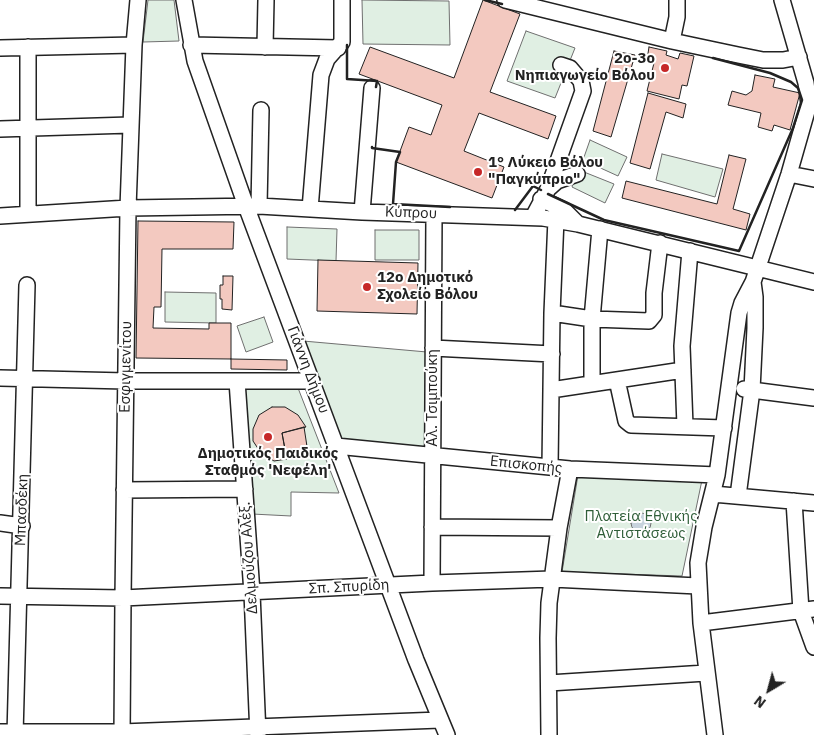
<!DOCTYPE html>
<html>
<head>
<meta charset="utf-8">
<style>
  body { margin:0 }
  #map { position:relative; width:814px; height:735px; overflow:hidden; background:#fff; font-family:"IBM Plex Sans",sans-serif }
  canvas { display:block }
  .north { position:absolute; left:744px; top:665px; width:50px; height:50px; -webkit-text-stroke:4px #fff; paint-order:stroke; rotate:217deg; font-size:14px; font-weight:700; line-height:20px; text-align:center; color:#222 }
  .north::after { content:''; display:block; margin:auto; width:18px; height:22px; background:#222; clip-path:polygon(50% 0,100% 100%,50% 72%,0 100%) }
</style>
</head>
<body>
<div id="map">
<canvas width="814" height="735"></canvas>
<div class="north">N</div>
</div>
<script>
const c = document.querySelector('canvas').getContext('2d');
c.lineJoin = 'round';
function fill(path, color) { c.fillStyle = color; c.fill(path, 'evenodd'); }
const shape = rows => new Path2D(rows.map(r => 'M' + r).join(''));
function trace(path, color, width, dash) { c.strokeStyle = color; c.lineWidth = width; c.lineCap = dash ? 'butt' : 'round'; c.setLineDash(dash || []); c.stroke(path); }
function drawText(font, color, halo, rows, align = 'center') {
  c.font = font + ' "IBM Plex Sans",sans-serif'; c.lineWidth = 4; c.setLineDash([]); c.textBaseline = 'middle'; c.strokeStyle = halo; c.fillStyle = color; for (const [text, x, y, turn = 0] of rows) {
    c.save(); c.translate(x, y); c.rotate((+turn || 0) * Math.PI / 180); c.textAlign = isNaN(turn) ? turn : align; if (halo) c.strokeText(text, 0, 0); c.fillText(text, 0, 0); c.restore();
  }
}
const green = shape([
  [148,0,174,0,179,41,143,42,148,0],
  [362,0,449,1,450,45,363,44,362,0],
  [526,31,575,48,555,98,507,81,526,31],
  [590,140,627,157,618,176,583,160,590,140],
  [662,154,723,169,715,197,656,180,662,154],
  [579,170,614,184,605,203,572,187,579,170],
  [287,227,337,229,336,261,287,259,287,227],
  [375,230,419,230,419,260,375,260,375,230],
  [165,292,216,293,216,323,165,322,165,292],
  [264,317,273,342,246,352,237,326,264,317],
  [303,341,427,352,428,450,341,441,303,341],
  [244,388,298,388,339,493,291,492,291,516,252,514,244,388],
  [578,475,702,480,682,576,562,572,578,475]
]);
fill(green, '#e0efe3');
trace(green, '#6f6f6f', 1);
const water = shape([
  '631 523a10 10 0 1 1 20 0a10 10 0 1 1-20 0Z'
]);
fill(water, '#c7d3dd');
trace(water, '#6f6f6f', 1);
const building = shape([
  [483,0,520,14,490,92,556,116,548,139,479,113,464,151,504,167,492,198,396,162,409,127,431,135,442,105,359,74,370,47,454,78,483,0],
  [649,47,667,51,666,55,678,59,680,53,694,56,687,86,682,85,679,99,647,91,654,63,647,60,649,47],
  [614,51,635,55,611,137,593,131,614,51],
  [755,75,775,79,773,87,800,93,790,130,774,125,772,131,758,127,761,113,728,105,732,91,746,95,752,91,755,75],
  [648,93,686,104,683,118,666,112,650,169,630,163,648,93],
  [729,155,746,159,733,209,750,214,746,230,622,198,626,181,717,204,729,155],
  [138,221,234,222,233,249,162,249,161,307,154,307,153,328,209,329,209,323,231,323,231,359,136,358,138,221],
  [318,260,418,263,417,314,317,311,318,260],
  [223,276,233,276,232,310,222,309,222,299,220,299,220,285,223,285,223,276],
  [231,359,287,360,287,370,231,369,231,359],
  [272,407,285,407,298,415,306,427,282,433,287,459,274,461,261,453,253,441,253,429,259,415,272,407],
  [304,427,308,453,286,456,282,433,304,427]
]);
fill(building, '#f3c9c0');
trace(building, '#222', 1);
const minor = shape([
  [184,0,195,61,246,206,416,660,447,735],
  [505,0,672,41,738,55,763,60,783,60,799,57],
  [672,41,677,17,677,0],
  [191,45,338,48],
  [265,47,266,0],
  [0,48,134,45],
  [0,129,130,125],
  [789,174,814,179],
  [548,189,583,91,581,81,570,68,561,65],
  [541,199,564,210,578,224],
  [259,206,261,110],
  [310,209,321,75,327,59,342,42,342,0],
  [362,212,372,88],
  [28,214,28,47],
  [0,216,128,208,259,206,362,212,543,218,578,224,814,282],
  [533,217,548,189,557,181,577,174],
  [552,313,592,319,649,321,654,315,654,293,660,243],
  [433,348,552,354],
  [0,378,126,381,312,381],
  [617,380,626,421,631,425,724,428],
  [237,381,252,593,258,735],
  [592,383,592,319,600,229],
  [744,389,814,398],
  [551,390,683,370],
  [685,426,682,346,690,251],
  [336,446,570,469,717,475],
  [550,467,552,313,556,219],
  [124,490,245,489],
  [713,494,814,503],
  [738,496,752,390,755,328,755,297,753,282],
  [794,501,801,611,814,647],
  [0,523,22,526],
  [432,527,559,528],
  [432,583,434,214],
  [0,596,123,598,432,583,552,579,698,586],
  [701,623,814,609],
  [549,683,706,673],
  [0,732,122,732,440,720],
  [15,735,27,285],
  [122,735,123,598,128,208,134,45,138,0],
  [549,735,548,638,549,603,559,528,570,469],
  [715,735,701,623,698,563,704,527,717,475,739,313,742,303,753,282,789,174,809,104,806,83,782,0]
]);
trace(minor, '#222', 18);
trace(minor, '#fff', 15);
trace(shape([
  [485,0,502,4],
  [347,45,347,79,377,81,376,87],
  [372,147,372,148,400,152,396,162,393,204,450,207],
  [548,194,604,220,739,251,793,128,802,100,798,88,791,82,770,73,713,58],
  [515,210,533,186,541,190]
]), '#222', 2.5);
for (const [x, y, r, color] of [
  [665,68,5,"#c62828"],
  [478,172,5,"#c62828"],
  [367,287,5,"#c62828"],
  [268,437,5,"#c62828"]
]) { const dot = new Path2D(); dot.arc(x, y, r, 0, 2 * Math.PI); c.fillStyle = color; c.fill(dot); trace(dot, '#fff', 2); }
drawText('bold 15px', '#222', '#fff', [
  ["2ο-3ο",655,59,"right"],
  ["Νηπιαγωγείο Βόλου",655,76,"right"],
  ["1° Λύκειο Βόλου",488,163],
  ["\"Παγκύπριο\"",488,180],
  ["12ο Δημοτικό",377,278],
  ["Σχολείο Βόλου",377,295],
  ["Δημοτικός Παιδικός",268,454,"center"],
  ["Σταθμός 'Νεφέλη'",268,471,"center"]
], 'left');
drawText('15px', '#222', '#fff', [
  ["Κύπρου",411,213,2],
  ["Εσφιγμενίτου",126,367,-89],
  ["Γιάννη Δήμου",308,370,69],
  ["Αλ. Τσιμπούκη",433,398,-90],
  ["Επισκοπής",526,465,6],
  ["Μπασδέκη",22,510,-88],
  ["Δελμούζου Αλέξ.",249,558,-94],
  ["Σπ. Σπυρίδη",349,587,-3]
]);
drawText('15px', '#2f5e38', '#fff', [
  ["Πλατεία Εθνικής",641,517],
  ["Αντιστάσεως",641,534]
]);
</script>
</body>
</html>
